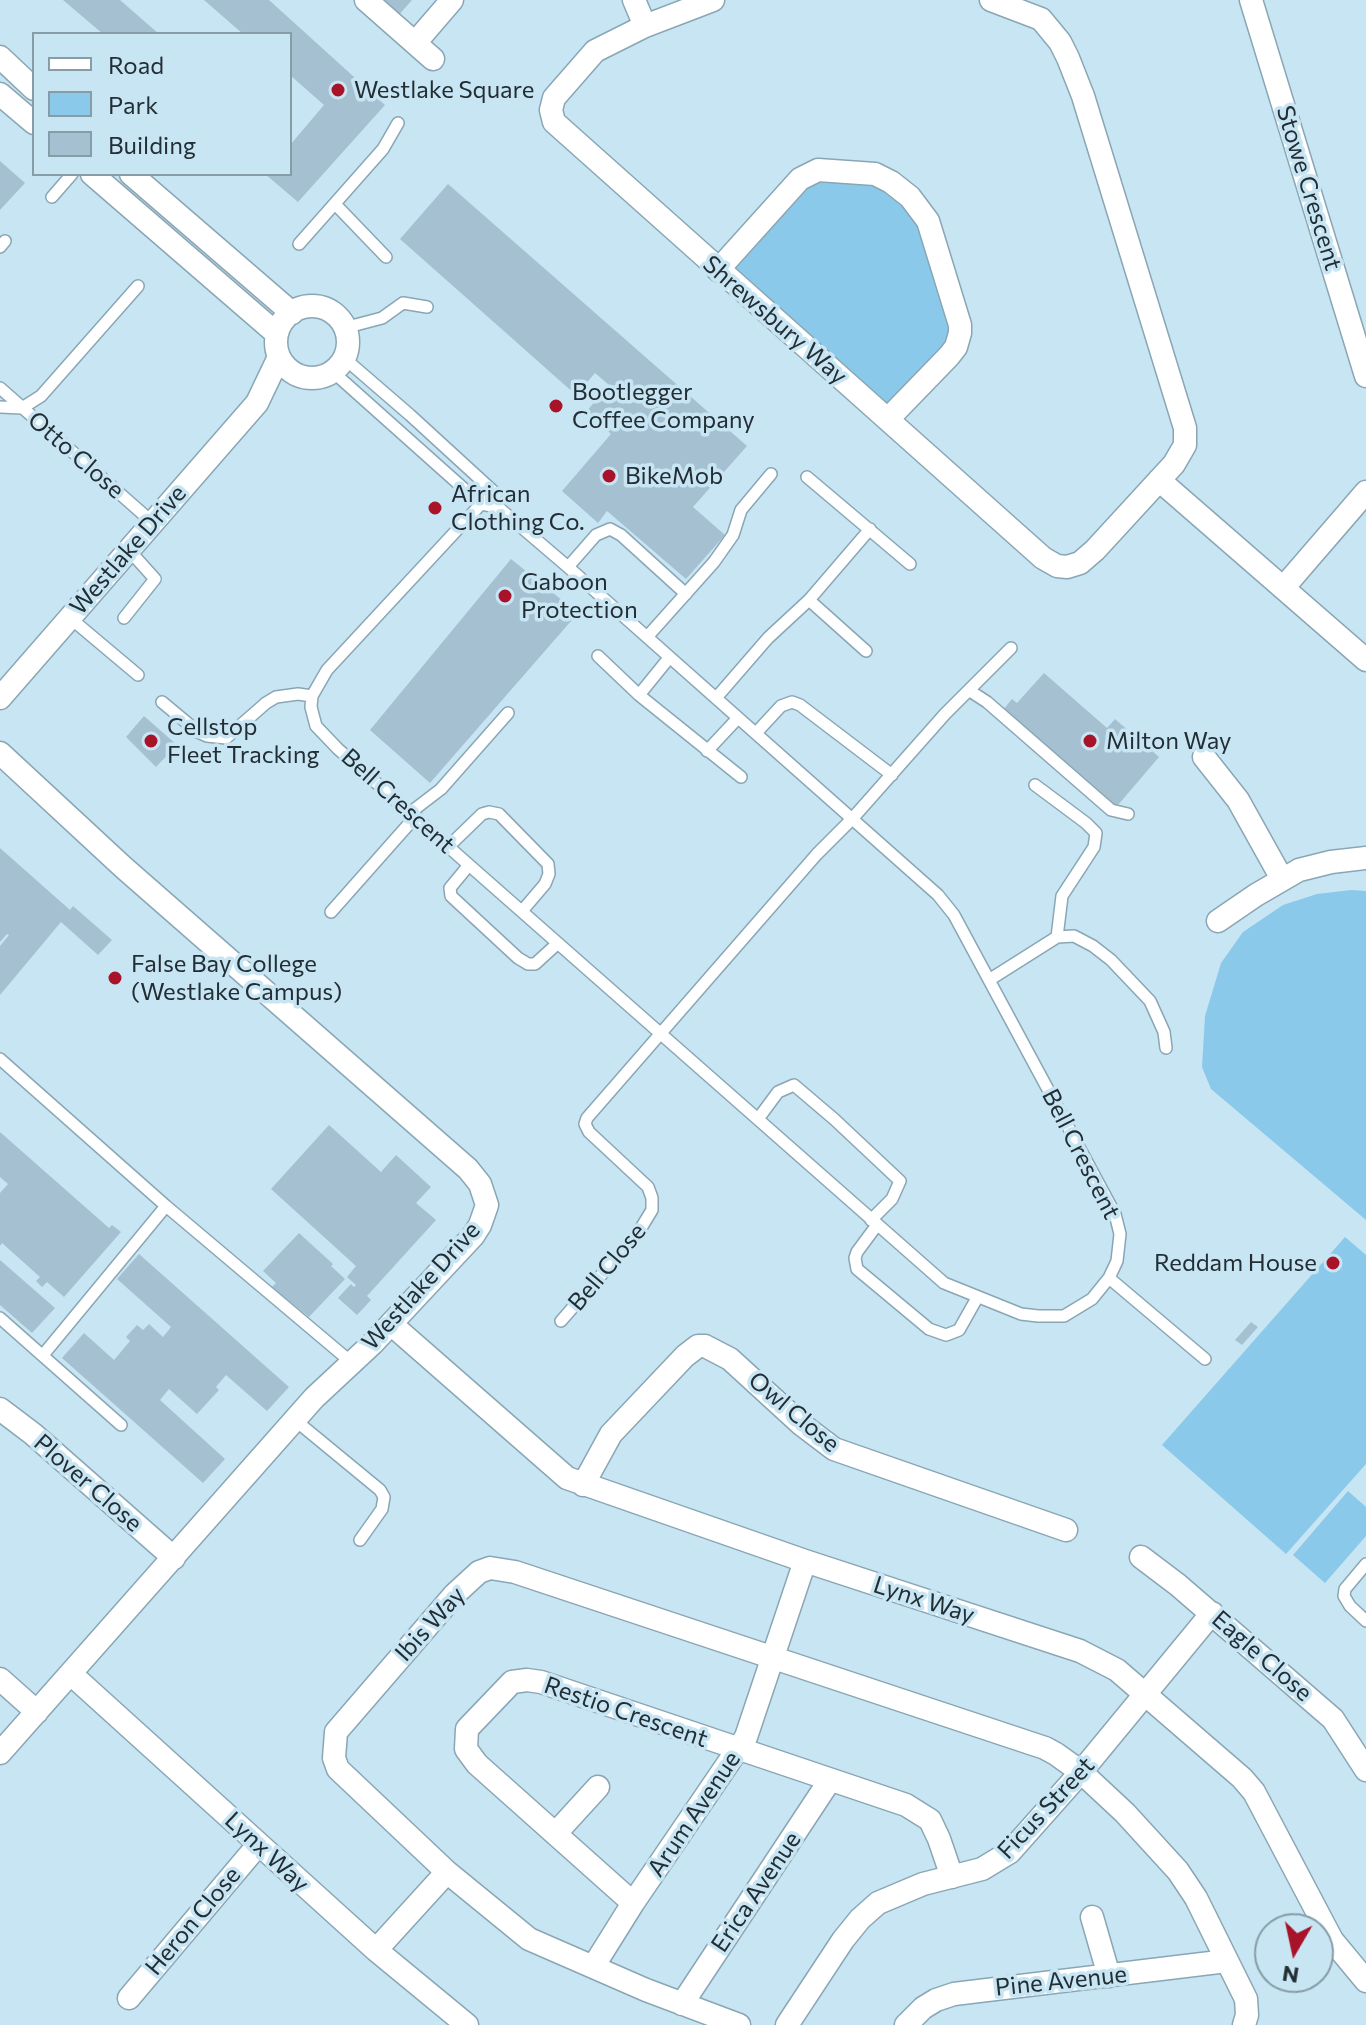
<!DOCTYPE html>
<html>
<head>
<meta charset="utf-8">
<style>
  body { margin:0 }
  #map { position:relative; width:1366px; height:2025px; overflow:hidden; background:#c8e5f4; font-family:Commissioner,sans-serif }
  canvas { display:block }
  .legend { position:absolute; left:32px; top:32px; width:260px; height:144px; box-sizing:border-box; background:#c8e5f4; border:2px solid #869ca7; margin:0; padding:10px 14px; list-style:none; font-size:24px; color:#232e34 }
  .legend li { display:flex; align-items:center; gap:16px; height:40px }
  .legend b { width:40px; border:2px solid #869ca7 }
  .north { position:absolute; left:1254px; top:1913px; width:80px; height:80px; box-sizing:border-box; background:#c8e5f4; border:2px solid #869ca7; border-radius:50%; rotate:189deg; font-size:22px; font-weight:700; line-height:32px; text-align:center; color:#232e34 }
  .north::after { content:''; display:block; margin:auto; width:28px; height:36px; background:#a91329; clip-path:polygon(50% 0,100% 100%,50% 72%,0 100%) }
</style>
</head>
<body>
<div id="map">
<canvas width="1366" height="2025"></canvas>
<ul class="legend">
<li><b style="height:10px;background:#fff"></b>Road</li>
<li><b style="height:22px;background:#8ac9ea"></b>Park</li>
<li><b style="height:22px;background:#a5c1d1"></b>Building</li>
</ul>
<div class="north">N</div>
</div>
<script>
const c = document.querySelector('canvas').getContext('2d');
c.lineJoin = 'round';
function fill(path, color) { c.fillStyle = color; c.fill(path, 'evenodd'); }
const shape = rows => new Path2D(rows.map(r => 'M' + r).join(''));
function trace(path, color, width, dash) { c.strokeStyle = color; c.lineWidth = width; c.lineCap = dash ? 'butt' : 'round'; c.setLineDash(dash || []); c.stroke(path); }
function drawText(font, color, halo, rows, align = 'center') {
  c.font = font + ' Commissioner,sans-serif'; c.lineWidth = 7; c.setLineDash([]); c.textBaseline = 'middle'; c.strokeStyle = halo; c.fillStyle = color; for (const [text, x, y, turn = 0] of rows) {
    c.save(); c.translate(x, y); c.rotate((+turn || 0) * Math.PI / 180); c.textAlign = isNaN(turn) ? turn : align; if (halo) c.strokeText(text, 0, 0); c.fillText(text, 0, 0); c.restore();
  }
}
fill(shape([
  [829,169,910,197,960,325,888,419,718,270,786,193],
  [1351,890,1366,891,1366,1220,1211,1089,1202,1067,1205,1016,1221,963,1243,932,1283,905,1317,894],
  [1345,1237,1366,1255,1366,1464,1286,1554,1162,1445],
  [1348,1491,1366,1507,1366,1536,1325,1583,1293,1555]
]), '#8ac9ea');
fill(shape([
  [63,0,120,0,159,34,103,34],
  [204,0,269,0,385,105,298,202,265,174,290,174,290,145,324,105,290,75,290,34,243,34],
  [377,0,412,0,397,17],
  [0,161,25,183,0,210],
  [448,184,747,446,693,507,725,535,686,579,607,511,598,523,562,491,611,434,586,412,609,385,595,373,576,395,400,239],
  [511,559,578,613,430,783,370,730],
  [1044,673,1107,728,1115,719,1159,757,1118,805,1114,807,1003,710,1012,699,1017,703],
  [144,716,177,745,156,767,126,737],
  [0,848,70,910,73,906,112,940,98,955,61,922,0,995,0,946,9,935,7,934,0,942],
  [329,1125,381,1172,396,1155,431,1187,416,1203,436,1220,367,1296,371,1300,357,1315,338,1298,351,1284,354,1287,356,1285,347,1277,356,1266,271,1189],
  [0,1132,109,1228,112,1225,121,1232,64,1297,47,1282,42,1287,36,1281,40,1277,2,1243,0,1246,0,1193,8,1184,0,1177],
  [299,1233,333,1264,331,1266,345,1279,309,1317,272,1287,276,1283,263,1271],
  [139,1254,289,1387,267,1411,226,1375,216,1387,219,1390,197,1414,169,1389,160,1400,225,1459,203,1483,62,1358,84,1333,114,1360,130,1341,126,1337,137,1325,143,1330,149,1324,163,1337,171,1327,117,1279],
  [0,1260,55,1308,32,1333,0,1305],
  [1251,1322,1258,1327,1242,1345,1235,1340]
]), '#a5c1d1');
const service = shape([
  [52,197,72,174],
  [335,204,386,257],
  [299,244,383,149,398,123],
  [0,247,5,241],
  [344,328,382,318,403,303,427,307],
  [344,358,410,415,493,491,495,496],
  [332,371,481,504,499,508,568,567,938,895,954,915,1115,1214,1120,1234,1117,1261,1109,1278,1092,1299,1064,1316,1038,1316,1021,1314,944,1283,469,865,338,749,316,726,311,707,312,696,327,670,481,504,493,491],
  [0,388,152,522],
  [0,407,22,408,41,396,138,286],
  [807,477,910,564],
  [568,567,596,535,610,529,621,535,686,594],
  [809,600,866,651],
  [69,617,138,675],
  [124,618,155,579,128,549],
  [647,637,714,562,733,535,741,510,771,474],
  [598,656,639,695,741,777],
  [970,691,987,702,1111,810,1128,814],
  [639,695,669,658],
  [716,698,768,638,809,600,870,529],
  [162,702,198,732,207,736,226,738,266,703,276,697,298,694,312,696],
  [756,733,781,706,792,702,800,705,892,775],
  [707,751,738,718],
  [1035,785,1086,823,1096,833,1094,847,1062,896,1057,937],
  [411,812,441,789,508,713],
  [449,846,482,814,489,812,499,814,548,864,549,874,545,884,522,911],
  [469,865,450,888,451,896,518,958,528,964,535,964,558,943],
  [331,912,416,816],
  [989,980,1057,937,1074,936,1093,946,1111,960,1150,1001,1164,1032,1166,1048],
  [0,1059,166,1206,351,1362],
  [758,1119,778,1092,794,1085,834,1119,900,1181,892,1199,871,1220],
  [877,1225,857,1252,855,1258,857,1269,929,1329,946,1335,959,1330,977,1298],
  [1109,1278,1205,1359],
  [0,1318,121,1425],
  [561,1321,638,1233,652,1210,652,1198,648,1187,589,1132,585,1124,587,1118,817,854,852,819,945,714,1011,648],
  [43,1355,166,1206],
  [295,1420,380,1490,384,1497,382,1509,360,1540],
  [1366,1564,1345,1589,1344,1596,1350,1606,1366,1621]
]);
const minor = shape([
  [366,0,433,59],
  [634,0,645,26],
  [713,0,645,26,595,51,554,98,551,110,554,122,1043,558,1057,566,1067,567,1080,563,1095,550,1174,464,1185,445,1185,428,1083,96,1068,58,1060,42,1041,19,991,0],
  [1251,0,1366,376],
  [415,43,452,0],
  [0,57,34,89],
  [0,94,34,123],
  [92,174,277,334],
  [131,174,292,313],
  [718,270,800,179,818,170,875,174,891,182,910,197,928,221,960,325,960,333,956,347,949,356,888,419],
  '276 342a36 36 0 1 1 72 0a36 36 0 1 1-72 0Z',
  [1159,480,1366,660],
  [1284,587,1366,492],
  [0,698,257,403,279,357],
  [0,753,123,867,468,1169,480,1184,487,1205,480,1225,473,1236,373,1343,314,1398,0,1753],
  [1204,757,1238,800,1282,879],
  [1218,921,1256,895,1299,870,1331,862,1366,858],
  [391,1324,567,1478,805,1561,1080,1651,1117,1670,1242,1778,1254,1792,1332,1940,1366,1981],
  [0,1409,33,1434,174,1558],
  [583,1485,611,1434,685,1356,698,1346,705,1346,730,1359,801,1424,834,1449,1066,1530],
  [1141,1557,1178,1585,1333,1719,1366,1770],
  [71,1674,376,1950,467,2025],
  [0,1679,37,1712],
  [556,1833,598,1787],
  [633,1903,477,1764,466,1749,467,1729,512,1682,527,1680,541,1682,906,1805,930,1820,939,1839,952,1877],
  [1092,1917,1109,1976],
  [376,1950,447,1872],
  [593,1967,633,1903,746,1737,805,1561],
  [129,1998,258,1845],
  [682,2004,830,1780],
  [739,2025,646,1990,529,1939,447,1872,338,1769,334,1758,336,1732,455,1594,479,1572,490,1568,515,1572,1045,1748,1056,1754,1081,1772,1125,1813,1178,1871,1196,1898,1246,1999,1247,2015,1244,2025],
  [787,2025,843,1940,860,1919,878,1903,923,1884,982,1869,1010,1852,1081,1772,1212,1613],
  [906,2025,923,2008,936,2000,954,1994,1227,1961]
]);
trace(service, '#8aa6b4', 14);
trace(minor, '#8aa6b4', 25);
trace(service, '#fff', 11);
trace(minor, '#fff', 22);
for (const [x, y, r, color] of [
  [338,90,8,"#a91329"],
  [556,406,8,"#a91329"],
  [609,476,8,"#a91329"],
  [435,508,8,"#a91329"],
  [505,596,8,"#a91329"],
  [151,741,8,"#a91329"],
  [1090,741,8,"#a91329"],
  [115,978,8,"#a91329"],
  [1333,1263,8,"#a91329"]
]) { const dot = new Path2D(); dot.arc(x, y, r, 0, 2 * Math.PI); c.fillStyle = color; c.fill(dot); trace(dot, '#c8e5f4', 3); }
drawText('24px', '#232e34', '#c8e5f4', [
  ["Westlake Square",354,90],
  ["Bootlegger",572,392],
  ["Coffee Company",572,420],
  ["BikeMob",625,476],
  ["African",451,494],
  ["Clothing Co.",451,522],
  ["Gaboon",521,582],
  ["Protection",521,610],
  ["Cellstop",167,727],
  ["Fleet Tracking",167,755],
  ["Milton Way",1106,741],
  ["False Bay College",131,964],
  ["(Westlake Campus)",131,992],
  ["Reddam House",1317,1263,"right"]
], 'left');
drawText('24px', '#232e34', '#c8e5f4', [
  ["Stowe Crescent",1309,188,73],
  ["Shrewsbury Way",775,320,41],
  ["Otto Close",76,455,41],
  ["Westlake Drive",128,550,-49],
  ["Bell Crescent",398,801,42],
  ["Bell Crescent",1081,1154,63],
  ["Bell Close",607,1267,-50],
  ["Westlake Drive",421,1286,-48],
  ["Owl Close",794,1412,40],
  ["Plover Close",88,1483,41],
  ["Lynx Way",924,1600,18],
  ["Ibis Way",430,1624,-48],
  ["Eagle Close",1262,1656,41],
  ["Restio Crescent",626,1712,19],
  ["Ficus Street",1046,1808,-47],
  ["Arum Avenue",694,1814,-56],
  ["Lynx Way",267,1852,43],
  ["Erica Avenue",756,1892,-56],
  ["Heron Close",193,1921,-50],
  ["Pine Avenue",1061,1981,-6]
]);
</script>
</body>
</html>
